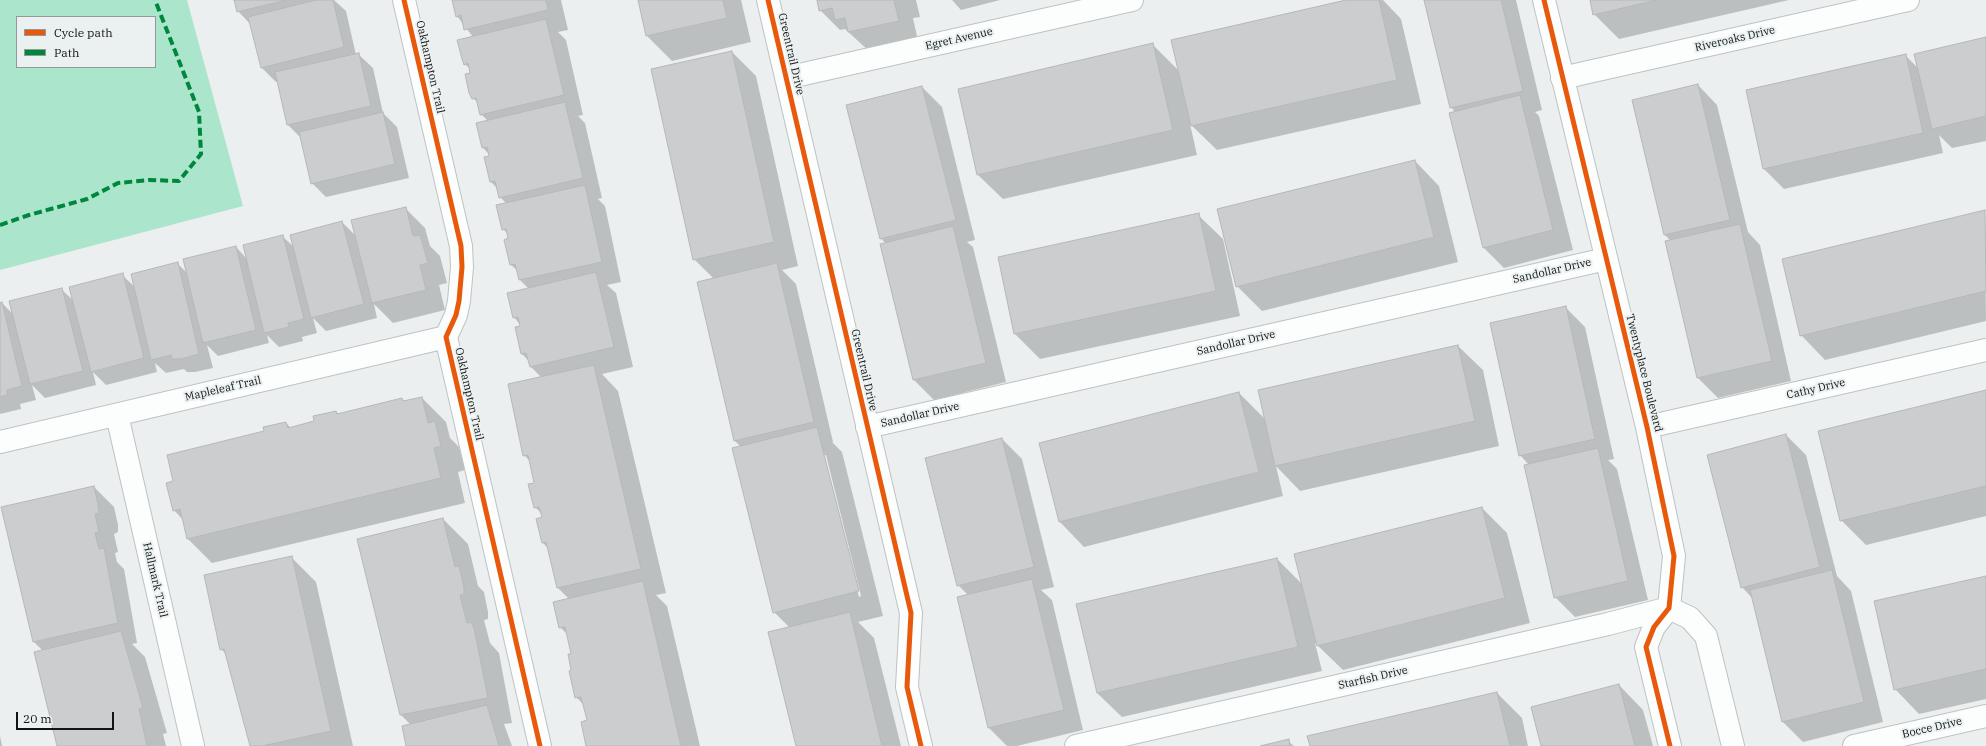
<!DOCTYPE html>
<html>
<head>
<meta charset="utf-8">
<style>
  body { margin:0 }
  #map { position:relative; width:1986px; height:746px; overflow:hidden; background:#eceff0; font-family:"IBM Plex Serif",serif }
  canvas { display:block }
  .legend { position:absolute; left:16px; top:16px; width:140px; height:52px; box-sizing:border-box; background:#ebf0f1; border:1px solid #949899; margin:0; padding:5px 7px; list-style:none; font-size:12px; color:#111314 }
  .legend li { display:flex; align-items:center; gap:8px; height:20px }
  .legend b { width:20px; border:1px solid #949899 }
  .scale { position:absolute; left:16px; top:712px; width:98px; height:18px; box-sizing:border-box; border:2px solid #111314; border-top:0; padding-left:5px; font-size:12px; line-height:14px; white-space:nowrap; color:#111314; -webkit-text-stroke:3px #ebf0f1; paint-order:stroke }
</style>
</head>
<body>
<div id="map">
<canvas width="1986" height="746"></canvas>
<ul class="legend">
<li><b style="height:5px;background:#e8590c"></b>Cycle path</li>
<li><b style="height:5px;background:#00873e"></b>Path</li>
</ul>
<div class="scale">20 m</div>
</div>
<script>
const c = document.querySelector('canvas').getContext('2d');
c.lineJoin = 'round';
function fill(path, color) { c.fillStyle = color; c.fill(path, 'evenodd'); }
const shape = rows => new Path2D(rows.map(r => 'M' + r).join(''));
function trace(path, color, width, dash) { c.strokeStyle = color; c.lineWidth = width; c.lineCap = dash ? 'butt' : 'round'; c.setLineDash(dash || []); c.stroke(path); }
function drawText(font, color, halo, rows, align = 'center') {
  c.font = font + ' "IBM Plex Serif",serif'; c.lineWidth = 4; c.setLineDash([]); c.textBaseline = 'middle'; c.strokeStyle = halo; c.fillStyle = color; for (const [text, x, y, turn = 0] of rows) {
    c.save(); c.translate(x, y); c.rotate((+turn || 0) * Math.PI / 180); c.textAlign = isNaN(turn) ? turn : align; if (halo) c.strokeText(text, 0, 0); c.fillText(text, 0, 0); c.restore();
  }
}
fill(shape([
  [0,0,187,0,243,206,0,270],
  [17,17,155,17,155,67,17,67]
]), '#abe5cb');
fill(shape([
  [235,0,334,0,346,11,356,55,358,54,373,68,383,113,397,127,409,178,326,197,312,183,301,138,288,125,278,81,276,82,262,68,252,26,238,11],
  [453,0,561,0,568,30,558,32,566,40,583,115,578,116,585,123,602,198,598,199,605,206,621,282,607,285,616,293,633,367,602,374,618,391,666,593,656,595,667,606,700,746,587,746,588,721,584,705,576,697,572,654,568,635,560,627,569,599,558,588,548,548,542,542,543,518,542,514,535,507,536,483,531,462,524,455,542,378,531,367,529,361,522,354,516,328,521,326,514,317,529,289,520,280,518,271,511,265,509,235,503,229,507,204,500,197,498,189,491,182,490,155,483,148,477,124,488,121,481,114,478,103,473,98,472,74,471,70,465,64,473,37,457,16],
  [639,0,741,0,751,42,672,61,647,36],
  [818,0,916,0,920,17,913,18,918,41,869,51,845,29,840,30,820,10],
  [952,0,1000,0,961,10],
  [1351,0,1383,0,1401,19,1421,104,1217,150,1190,124,1197,155,1003,199,978,175,1153,45,1180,72],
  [1425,0,1516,0,1542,110,1535,112,1539,116,1573,250,1504,268,1484,248,1455,112,1451,107],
  [1591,0,1789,0,1619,39,1594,14],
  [1986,38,1986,141,1952,148,1939,135,1943,153,1784,189,1764,169,1905,55,1918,68],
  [732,52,756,76,798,266,782,270,796,284,833,442,832,442,842,452,883,616,858,622,874,638,901,746,797,746,790,628,774,612,741,447,735,441,714,279,694,259],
  [824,455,826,455,861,596,859,597],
  [1698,85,1717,105,1748,232,1760,245,1791,381,1718,398,1698,378,1671,241,1665,235],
  [922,87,942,107,975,240,967,242,973,247,1006,382,934,400,914,380,882,245,886,244,881,238],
  [1415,161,1439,186,1458,262,1262,311,1237,286],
  [405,208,425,228,430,246,440,256,447,283,439,285,445,310,393,323,374,304,377,318,326,331,313,318,317,333,302,337,303,341,279,347,267,335,269,343,218,356,207,345,213,368,195,372,187,372,184,369,166,373,155,363,157,372,106,385,93,372,96,385,45,398,32,385,36,400,20,404,21,409,0,414,0,304,2,303,14,315,61,289,74,301,122,275,135,287,178,264,187,273,236,247,247,259,283,237,294,247,342,222,356,236],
  [1985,211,1986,321,1825,360,1801,335,1783,259],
  [1198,215,1223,239,1240,316,1040,359,1015,334,999,258],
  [1565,307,1585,327,1614,459,1608,460,1617,469,1648,600,1575,617,1555,597,1529,465,1520,455],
  [1458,346,1483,370,1499,446,1300,491,1276,466,1283,496,1084,547,1060,522,1239,393,1265,419],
  [1986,391,1986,516,1866,545,1841,520],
  [422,398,446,422,450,438,459,447,465,470,458,472,465,503,212,563,188,539,183,520,174,510,174,481,265,432,286,423,291,428,316,422,336,412,339,414,402,399,404,402],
  [1786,435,1806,455,1837,576,1851,591,1883,722,1803,742,1783,722,1753,599,1742,587],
  [1002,439,1022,459,1054,587,1041,590,1052,600,1083,730,1017,746,1007,746,989,728,958,598,968,595,958,585],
  [94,487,114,507,118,525,118,532,114,534,118,552,115,553,117,562,124,569,137,643,132,644,145,657,167,733,163,734,166,746,58,746,43,651,34,642,3,508],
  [1482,508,1507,533,1530,623,1343,670,1315,643,1322,671,1122,717,1097,693,1277,559,1302,584],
  [443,519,468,544,478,586,484,592,488,612,488,619,484,620,490,643,499,653,512,723,504,724,512,746,407,746,411,725,401,715],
  [291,557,316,582,353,746,251,746,227,655,221,649],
  [1986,577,1986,699,1919,714,1895,689],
  [1619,685,1643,710,1653,746,1542,746],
  [1497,693,1522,718,1528,746,1311,746],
  [0,736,2,746,0,746],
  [1288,741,1294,746,1265,746]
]), '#0003');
const building = shape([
  [234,0,287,0,237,12,234,0],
  [316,0,333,0,344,47,261,68,248,17,316,0],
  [452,0,546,0,548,10,464,30,461,15,456,17,452,0],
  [638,0,723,0,727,18,646,36,638,0],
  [817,0,894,0,899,21,848,32,845,18,835,20,832,8,819,11,817,0],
  [1346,0,1379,0,1397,80,1191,126,1171,40,1346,0],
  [1424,0,1501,0,1523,91,1450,108,1424,0],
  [1590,0,1657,0,1593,15,1590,0],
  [546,19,564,95,480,115,476,98,472,99,469,93,465,74,470,73,468,63,464,65,462,59,457,40,546,19],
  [1986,37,1986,116,1932,129,1914,54,1986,37],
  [1153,43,1173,130,977,175,958,89,1153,43],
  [732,51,774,242,693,260,651,69,732,51],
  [359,53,371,106,287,125,275,72,359,53],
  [1906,54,1923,133,1763,169,1746,90,1906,54],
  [1698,84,1730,220,1664,235,1632,100,1698,84],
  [922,86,956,220,880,239,846,105,922,86],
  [1520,95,1553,230,1483,248,1449,113,1520,95],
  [565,102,583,178,499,198,495,181,490,182,484,157,489,156,487,147,482,148,476,123,565,102],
  [383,112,395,164,311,184,299,132,383,112],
  [1415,160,1434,237,1236,287,1217,209,1415,160],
  [585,185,602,262,519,280,515,264,510,265,504,240,508,238,506,229,502,230,496,205,585,185],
  [406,207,413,236,420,235,428,263,420,265,426,290,372,303,351,220,406,207],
  [1985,210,1986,291,1800,336,1782,259,1985,210],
  [1199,213,1216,291,1014,334,998,257,1199,213],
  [342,221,364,304,311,318,290,235,342,221],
  [1740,224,1772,361,1697,378,1665,241,1740,224],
  [953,226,986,363,913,380,880,244,953,226],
  [283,235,304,319,288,323,289,327,264,333,243,245,283,235],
  [236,246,256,330,203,343,183,259,236,246],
  [178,262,199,354,181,359,172,359,171,355,151,360,131,274,178,262],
  [777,263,814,422,734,441,697,282,777,263],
  [596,272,614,347,530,367,526,353,521,354,515,327,520,326,518,317,513,318,507,293,596,272],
  [123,273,144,358,91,372,69,287,123,273],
  [62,288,83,371,30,384,9,301,62,288],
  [2,302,22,386,7,390,7,395,0,397,0,303,2,302],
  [1566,306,1595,439,1519,456,1490,323,1566,306],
  [1458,345,1475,421,1275,466,1258,390,1458,345],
  [594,365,641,569,557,588,546,542,542,543,536,519,542,517,539,507,534,508,528,484,534,483,528,455,523,456,508,384,594,365],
  [1986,390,1986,486,1840,521,1818,431,1986,390],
  [1239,392,1259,472,1059,522,1039,443,1239,392],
  [422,397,428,423,435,421,441,446,434,448,441,478,187,539,180,509,173,511,166,483,173,481,167,455,264,431,263,427,286,422,288,428,314,421,313,416,336,411,337,414,402,398,403,401,422,397],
  [817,427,859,591,773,613,732,448,817,427],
  [1786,434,1820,567,1741,588,1707,455,1786,434],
  [1002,438,1034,567,957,586,925,458,1002,438],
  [1598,448,1628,581,1554,598,1524,465,1598,448],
  [94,486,98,504,99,513,95,514,99,532,95,533,99,549,104,548,118,623,33,642,1,507,94,486],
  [1482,507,1505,598,1317,646,1294,554,1482,507],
  [443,518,455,567,459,566,464,587,464,595,460,595,467,623,471,622,474,628,488,698,400,715,357,539,443,518],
  [292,556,331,731,262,746,250,746,224,649,220,650,204,575,292,556],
  [1277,558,1298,647,1097,693,1076,604,1277,558],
  [1832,570,1864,702,1782,722,1750,590,1832,570],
  [1986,576,1986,669,1894,690,1874,601,1986,576],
  [1032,579,1064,710,988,728,957,597,1032,579],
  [643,581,681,746,586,746,581,722,587,720,581,697,575,698,569,671,571,670,568,654,571,654,565,627,559,628,553,602,643,581],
  [850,612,882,746,796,746,768,632,850,612],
  [121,631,143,708,139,709,147,746,57,746,34,652,121,631],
  [1619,684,1635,746,1541,746,1531,707,1619,684],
  [1497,692,1510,746,1310,746,1307,736,1497,692],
  [487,705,499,746,406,746,402,726,487,705],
  [1289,739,1290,746,1260,746,1289,739]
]);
fill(building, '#cbcdce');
trace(building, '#b6b8b8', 1);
const minor = shape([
  [404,0,461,246,462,267,459,301,456,315,446,337,540,746],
  [768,0,911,613,907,687,921,746],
  [1544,0,1647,427,1674,556,1669,608,1654,627,1646,647,1670,746],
  [786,78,1132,0],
  [1562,78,1908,0],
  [117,415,193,746],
  [867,427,1606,259],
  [1647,427,1986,350],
  [0,442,446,337],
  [1669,608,1690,618,1706,636,1733,746],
  [1076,746,1608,624,1669,608],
  [1854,746,1986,716]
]);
trace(minor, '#bfc2c2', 24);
trace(minor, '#fcfdfd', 22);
trace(shape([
  [0,225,29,215,87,199,118,183,149,180,179,181,201,154,199,112,155,0]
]), '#00873e', 4, [8, 4]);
trace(shape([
  [404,0,461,246,462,267,459,301,456,315,446,337,540,746],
  [768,0,911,613,907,687,921,746],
  [1544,0,1647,427,1674,556,1669,608,1654,627,1646,647,1670,746]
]), '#e8590c', 5);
drawText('11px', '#111314', '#ebf0f1', [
  ["Egret Avenue",959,39,-13],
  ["Riveroaks Drive",1735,39,-13],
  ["Greentrail Drive",791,54,77],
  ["Oakhampton Trail",430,67,77],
  ["Sandollar Drive",1552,271,-13],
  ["Sandollar Drive",1236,343,-13],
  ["Greentrail Drive",864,370,77],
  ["Twentyplace Boulevard",1644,373,76],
  ["Mapleleaf Trail",223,389,-13],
  ["Cathy Drive",1816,389,-13],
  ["Oakhampton Trail",469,394,77],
  ["Sandollar Drive",920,415,-13],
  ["Hallmark Trail",155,580,77],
  ["Starfish Drive",1373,678,-13],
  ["Bocce Drive",1932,728,-13]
]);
</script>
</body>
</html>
